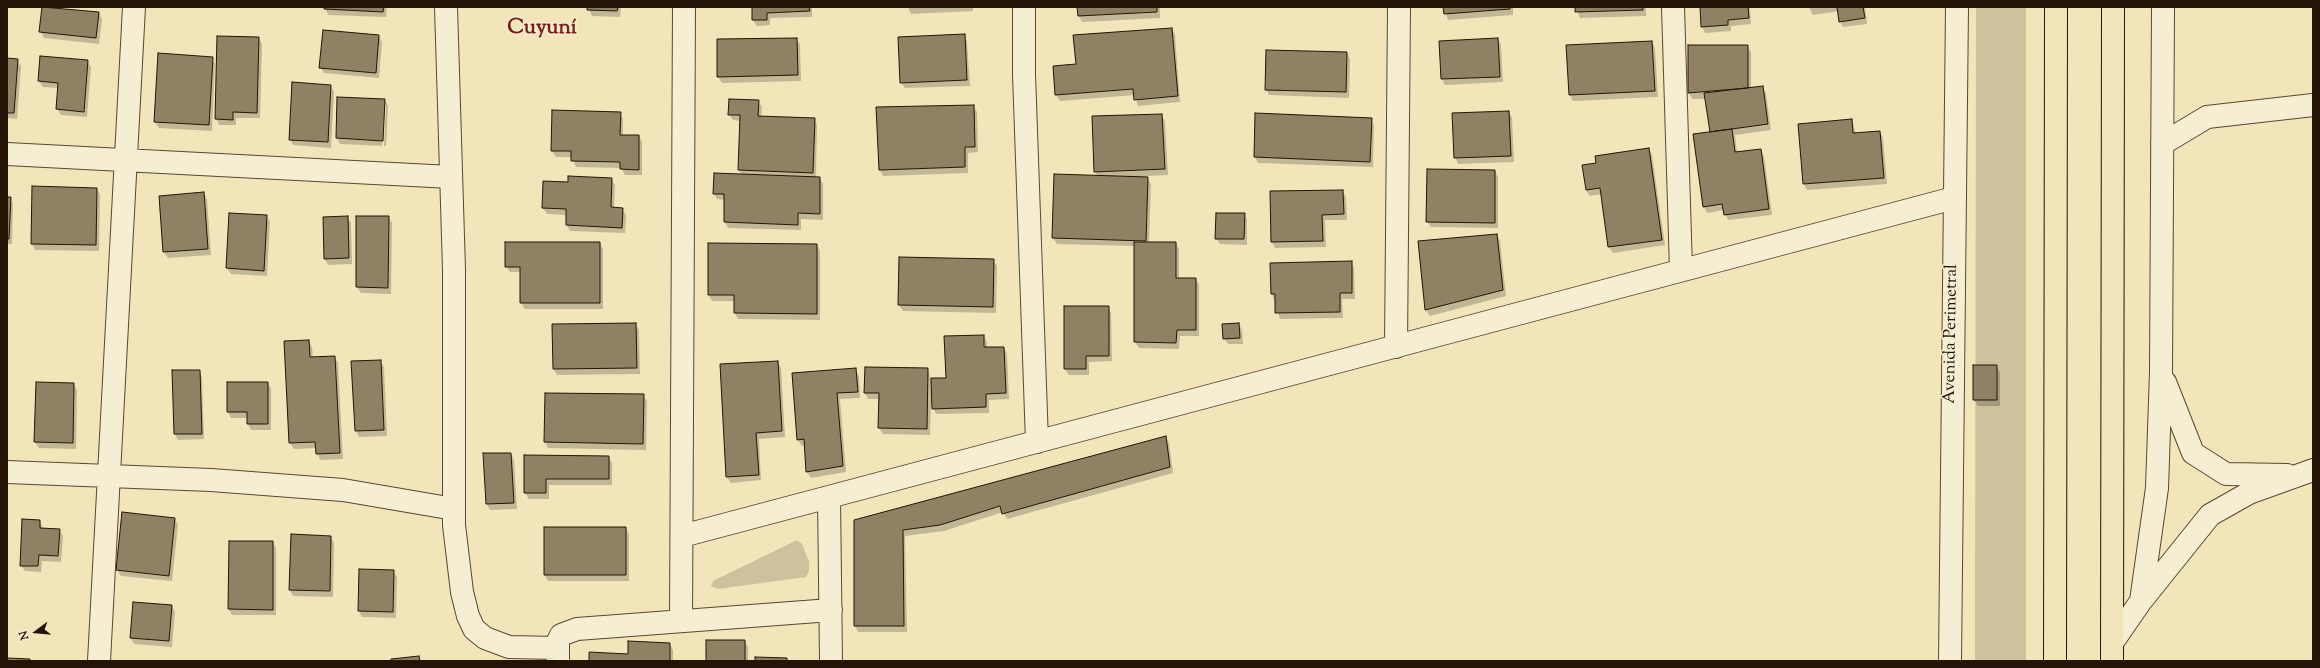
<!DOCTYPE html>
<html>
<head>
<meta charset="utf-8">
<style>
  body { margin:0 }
  #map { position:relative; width:2320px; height:668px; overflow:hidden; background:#f1e5b9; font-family:"Sorts Mill Goudy",serif }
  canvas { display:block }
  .frame { position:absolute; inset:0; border:8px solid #241406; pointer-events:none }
  .north { position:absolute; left:16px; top:612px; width:40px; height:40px; -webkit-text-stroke:3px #f6eed2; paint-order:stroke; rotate:254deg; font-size:11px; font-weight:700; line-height:16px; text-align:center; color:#241406 }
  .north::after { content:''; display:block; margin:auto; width:14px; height:18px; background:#241406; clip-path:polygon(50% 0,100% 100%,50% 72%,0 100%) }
</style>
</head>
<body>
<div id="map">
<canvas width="2320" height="668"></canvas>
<div class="frame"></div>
<div class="north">N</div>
</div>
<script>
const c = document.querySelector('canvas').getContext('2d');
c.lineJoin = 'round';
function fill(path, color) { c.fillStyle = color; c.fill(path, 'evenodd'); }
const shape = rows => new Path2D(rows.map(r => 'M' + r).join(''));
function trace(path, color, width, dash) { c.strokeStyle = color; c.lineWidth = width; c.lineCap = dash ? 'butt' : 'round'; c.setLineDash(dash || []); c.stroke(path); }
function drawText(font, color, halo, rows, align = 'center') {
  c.font = font + ' "Sorts Mill Goudy",serif'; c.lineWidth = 3; c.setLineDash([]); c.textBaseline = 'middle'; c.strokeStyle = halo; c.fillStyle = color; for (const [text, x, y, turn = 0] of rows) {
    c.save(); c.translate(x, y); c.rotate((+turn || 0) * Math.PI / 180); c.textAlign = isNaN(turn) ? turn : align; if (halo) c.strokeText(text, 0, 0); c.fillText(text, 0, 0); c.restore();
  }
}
fill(shape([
  [1976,7,2026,7,2026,661,1975,661],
  [797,540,802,544,809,562,809,571,806,577,718,589,711,586,713,581]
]), '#cec19b');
fill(shape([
  [43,7,99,13,102,19,99,44,44,38,41,32],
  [325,7,387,7,386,17,328,15],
  [588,7,621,7,620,17,592,16],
  [753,7,812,7,812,17,770,18,770,25,757,26,753,20],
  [908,7,973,7,973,11,911,14],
  [1078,7,1160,7,1160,18,1082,22,1079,16],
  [1444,7,1513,7,1513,15,1448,20],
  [1576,7,1646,7,1646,16,1580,18],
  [1701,7,1750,7,1751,24,1731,26,1731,31,1705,33,1702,27],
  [1809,7,1865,7,1867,24,1843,27,1840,21,1839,11,1813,15],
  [1172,29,1175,35,1180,102,1138,106,1135,95,1060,101,1056,95,1077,65],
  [964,35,967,41,970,86,905,88,901,82],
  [379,36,382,42,379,78,324,73,320,67],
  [258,38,262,44,260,118,236,118,236,125,219,125,216,118],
  [797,39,800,45,801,81,722,83,718,77],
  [1498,39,1501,45,1503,82,1445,85,1442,79],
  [1652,42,1655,48,1658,97,1573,101,1570,95],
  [1689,46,1747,46,1751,52,1751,88,1762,87,1766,93,1771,130,1735,135,1737,152,1761,150,1764,156,1772,215,1728,220,1724,210,1707,213,1704,207,1711,133,1706,99,1692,99,1689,93],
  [1347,53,1350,59,1349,98,1269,95,1266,89],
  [212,58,215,64,212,131,159,128,155,122],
  [7,59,17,60,21,66,17,119,7,118],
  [87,61,91,67,87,117,61,115,57,109,59,88,43,87,39,81],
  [331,86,334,92,331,148,293,145,290,139],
  [338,98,385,100,388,106,386,146,340,144,337,138],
  [384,105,386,105,384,146,382,146],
  [758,101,762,107,761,117,814,119,817,125,816,178,820,178,823,184,823,220,801,219,801,230,728,228,725,222,725,200,717,199,714,193,742,175,739,170,741,121,733,120,729,114],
  [973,106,977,112,978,152,968,153,968,173,883,176,880,170],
  [1509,112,1512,118,1514,162,1458,164,1455,157],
  [620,113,623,119,623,136,639,136,642,142,642,175,625,175,621,168,576,167,572,157,556,157,552,151],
  [1161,115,1165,121,1168,175,1146,176,1151,184,1149,243,1176,243,1179,249,1179,279,1196,279,1199,285,1199,336,1180,336,1179,349,1139,348,1135,342,1135,246,1057,244,1053,238,1098,176,1095,172,1093,117],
  [1371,119,1374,125,1373,167,1258,163,1255,157],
  [1852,120,1856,134,1880,132,1883,138,1887,184,1807,190,1804,184,1799,125],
  [1649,149,1652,155,1665,245,1613,253,1609,247,1602,194,1590,196,1586,190,1597,164],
  [1495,171,1498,177,1498,228,1431,227,1427,221],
  [611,179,615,185,614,208,622,209,626,215,625,233,570,231,567,225,567,215,547,214,543,208],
  [97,189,100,195,99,251,35,250,32,244],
  [1342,191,1346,197,1347,220,1325,220,1326,247,1275,248,1272,242],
  [203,193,207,199,211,255,168,258,164,252],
  [7,198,10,198,13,204,12,244,7,244],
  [230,214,266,216,270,222,267,276,231,274,227,268],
  [1244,214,1247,220,1247,245,1220,244,1216,238],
  [347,217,351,223,352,264,328,265,325,259],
  [388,217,392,223,391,294,361,293,357,287],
  [1497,235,1500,241,1506,296,1430,316,1426,310,1420,242],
  [600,243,603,249,603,309,525,309,521,303,521,272,510,272,506,266],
  [817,245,820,251,820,320,738,319,735,313,735,301,712,301,709,295],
  [993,260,997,266,996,313,903,311,899,305],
  [1351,262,1354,268,1355,299,1342,299,1343,318,1280,319,1272,294],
  [1108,307,1111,313,1112,361,1089,362,1089,375,1069,375,1065,369],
  [635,324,639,330,640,374,557,375,554,369,553,325],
  [1239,324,1242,330,1243,344,1228,344,1224,338],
  [984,336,987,342,987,348,1004,348,1007,354,1009,399,989,400,989,413,936,414,931,402,930,435,883,434,879,428,880,399,868,399,865,393,866,368,928,369,931,379,947,378],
  [309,341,312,347,313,358,334,357,338,363,343,459,320,460,316,448,294,449,290,443,285,342],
  [380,361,384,367,387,436,359,437,356,431],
  [778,362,781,368,785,437,759,439,761,480,731,483,727,477],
  [1974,366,1996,366,2000,372,2000,406,1978,406,1974,400],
  [855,370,859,376,860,398,840,399,846,472,811,478,807,472,805,445,802,446,798,440,793,374],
  [199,371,202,377,204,439,178,440,175,434],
  [37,383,73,384,77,390,76,449,39,448,35,442],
  [228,383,268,383,271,389,271,430,251,430,248,424,248,418,231,418,228,412],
  [643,395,647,401,646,450,548,448,545,442],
  [7,399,8,401,8,433,7,433],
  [1166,437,1169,443,1173,473,1007,519,1003,512,944,531,905,536,907,632,858,632,855,626,855,520],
  [484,454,511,454,514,460,517,509,490,510,487,504],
  [525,456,609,457,612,463,612,485,549,485,549,499,529,499,525,493],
  [175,519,178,525,172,581,121,576,117,570],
  [40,521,43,529,59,530,63,536,61,562,42,561,41,572,25,571,21,565],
  [626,528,629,534,629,581,548,581,545,575],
  [331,537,334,543,333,597,293,596,290,590],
  [230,542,273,542,276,548,276,615,232,615,229,609],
  [393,571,397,577,396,618,362,617,359,611],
  [172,606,175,612,172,647,134,644,131,638],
  [745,641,748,647,748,661,707,661],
  [670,644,673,650,673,661,590,661,629,655]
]), '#0003');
const building = shape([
  [42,7,99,12,96,38,39,32,42,7],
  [324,7,384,7,383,12,324,9,324,7],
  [587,7,618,7,617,11,587,10,587,7],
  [752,7,809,7,810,11,767,13,767,20,752,20,752,7],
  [1077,7,1157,7,1157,12,1078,16,1077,7],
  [1443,7,1510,7,1510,9,1444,14,1443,7],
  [1575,7,1643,7,1643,10,1575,12,1575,7],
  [1700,7,1748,7,1749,18,1728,20,1728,25,1701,27,1700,7],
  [1837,7,1863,7,1865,18,1839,22,1837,7],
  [1172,28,1178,96,1134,100,1133,89,1055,95,1053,66,1076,64,1073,35,1172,28],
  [323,30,379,35,376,73,319,68,323,30],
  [965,34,967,80,900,83,898,37,965,34],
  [217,36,259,37,257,113,233,112,233,120,215,119,217,36],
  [797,38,798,75,717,77,717,39,797,38],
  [1498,38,1500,77,1441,79,1439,41,1498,38],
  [1652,41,1655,91,1569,95,1566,45,1652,41],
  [1688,45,1748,45,1748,88,1688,93,1688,45],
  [1266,50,1347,52,1346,92,1265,90,1266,50],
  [158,53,213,57,209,125,154,122,158,53],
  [40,56,88,60,84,112,56,109,58,83,38,81,40,56],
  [7,58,18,59,14,113,7,113,7,58],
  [292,82,331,85,328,142,289,140,292,82],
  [1763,86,1768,124,1710,132,1704,93,1763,86],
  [337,97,385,99,383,141,336,138,337,97],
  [729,99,759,100,758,116,815,118,813,173,738,170,740,115,728,115,729,99],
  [974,105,975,147,965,147,965,167,879,170,876,107,974,105],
  [552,110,621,112,620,135,639,135,639,170,620,169,620,162,571,161,571,151,551,151,552,110],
  [1509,111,1511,156,1454,158,1452,113,1509,111],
  [1255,113,1372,118,1370,162,1254,157,1255,113],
  [1162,114,1165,169,1094,172,1092,116,1162,114],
  [1852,119,1853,133,1880,131,1884,178,1803,184,1798,124,1852,119],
  [1732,129,1735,152,1761,149,1769,209,1724,215,1722,204,1703,207,1693,134,1732,129],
  [1649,148,1662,240,1608,247,1600,188,1586,190,1582,165,1596,163,1595,156,1649,148],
  [1427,169,1495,170,1495,223,1426,222,1427,169],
  [714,173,820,177,820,214,798,213,798,225,724,222,724,194,713,194,714,173],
  [1054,174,1148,177,1146,241,1052,238,1054,174],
  [568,176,612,178,611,207,623,208,622,228,566,225,566,209,542,208,543,181,568,182,568,176],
  [32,186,97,188,96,245,31,244,32,186],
  [1343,190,1344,214,1322,215,1323,241,1271,242,1270,191,1343,190],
  [204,192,208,249,163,252,159,196,204,192],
  [7,197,11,197,9,239,7,239,7,197],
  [229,213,267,215,264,271,226,268,229,213],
  [1216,213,1245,213,1244,239,1215,239,1216,213],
  [348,216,349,258,324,259,323,217,348,216],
  [356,216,389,216,388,288,356,287,356,216],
  [1497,234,1503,290,1425,310,1418,241,1497,234],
  [505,242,600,242,600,303,520,303,520,267,505,267,505,242],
  [1134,242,1176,242,1176,278,1196,278,1196,330,1177,330,1176,343,1134,342,1134,242],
  [708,243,817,244,817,314,734,313,734,295,708,295,708,243],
  [899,257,994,259,993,307,898,305,899,257],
  [1352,261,1352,293,1340,293,1340,312,1275,313,1275,294,1271,294,1270,263,1352,261],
  [1064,306,1109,306,1109,356,1086,356,1086,369,1064,369,1064,306],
  [636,323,637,368,553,369,552,324,636,323],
  [1239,323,1240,338,1223,339,1222,324,1239,323],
  [984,335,984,347,1004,347,1006,393,986,394,986,407,932,409,931,378,946,378,944,336,984,335],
  [309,340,310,357,335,356,340,453,316,454,315,442,289,443,284,341,309,340],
  [381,360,384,430,355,431,351,361,381,360],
  [778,361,782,431,756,433,759,475,726,477,720,364,778,361],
  [1973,365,1997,365,1997,400,1973,400,1973,365],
  [865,367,928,368,927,429,878,428,879,393,864,393,865,367],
  [856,368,858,392,837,393,843,466,806,472,804,439,797,440,792,373,856,368],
  [172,370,200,370,202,434,174,434,172,370],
  [36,382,74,383,73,443,34,442,36,382],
  [227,382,268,382,268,424,247,424,247,412,227,412,227,382],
  [545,393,644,394,643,444,544,442,545,393],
  [1166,436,1170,467,1002,514,1000,506,940,525,903,530,904,626,854,626,854,520,1166,436],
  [483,453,511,453,514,503,486,504,483,453],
  [524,455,609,456,609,479,546,479,546,493,524,493,524,455],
  [122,512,175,518,169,576,116,570,122,512],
  [22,519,40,520,40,528,60,529,58,556,39,555,38,566,20,566,22,519],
  [544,527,626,527,626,575,544,575,544,527],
  [291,534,331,536,330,591,289,590,291,534],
  [229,541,273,541,273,610,228,609,229,541],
  [359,569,394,570,393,612,358,611,359,569],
  [133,602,172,605,169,641,130,638,133,602],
  [706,640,745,640,745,661,706,661,706,640],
  [628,641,670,643,670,661,589,661,589,652,628,654,628,641],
  [419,656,420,661,391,661,391,659,419,656],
  [755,657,787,658,787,661,755,661,755,657],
  [7,658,30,659,30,661,7,661,7,658]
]);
fill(building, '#8f8163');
trace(building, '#241406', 1);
const minor = shape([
  [446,7,454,270,454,525,462,592,468,616,474,629,485,638,509,647,558,648],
  [1024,7,1024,74,1037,442],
  [1673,7,1681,270],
  [2162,144,2207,117,2313,105],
  [7,154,451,177],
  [1396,347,1399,7],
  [2165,382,2193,453,2226,474,2287,475],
  [7,472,211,480,343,490,454,509],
  [829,497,831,661],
  [682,536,1954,198],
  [2141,601,2210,515,2249,493,2313,470],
  [681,621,684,7],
  [2112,643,2141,601,2157,488,2161,372,2163,7],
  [99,661,134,7],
  [558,661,558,641,561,635,577,629,831,610],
  [1950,661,1957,7]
]);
const trunk = shape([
  [2055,661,2056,7],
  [2112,661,2113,7]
]);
trace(minor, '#574833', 24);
trace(trunk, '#241406', 24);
trace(minor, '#f6eed2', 22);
trace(trunk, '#f1e5b9', 22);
drawText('17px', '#241406', '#f6eed2', [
  ["Avenida Perimetral",1952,334,-89]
]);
drawText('bold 21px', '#7a1f14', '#f6eed2', [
  ["Cuyuní",542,29]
]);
</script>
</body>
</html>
